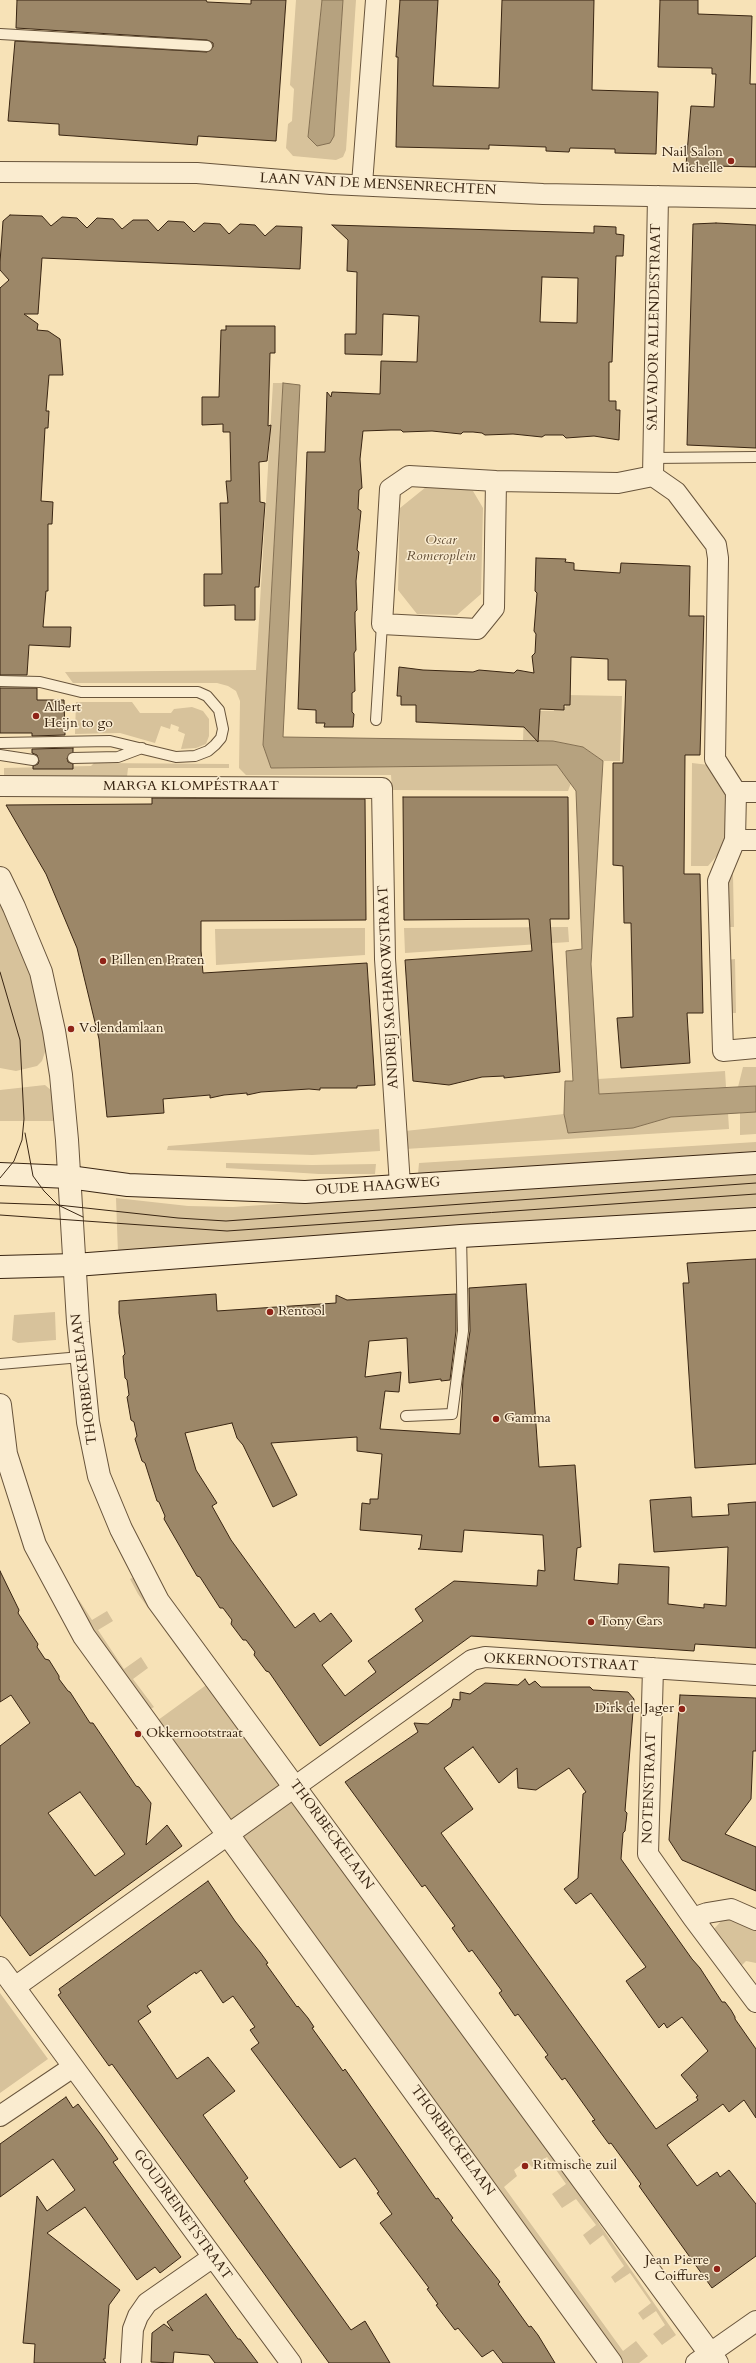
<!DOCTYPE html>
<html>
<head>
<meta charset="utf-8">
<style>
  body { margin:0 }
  canvas { display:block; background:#f7e2b7 }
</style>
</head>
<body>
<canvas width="756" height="2363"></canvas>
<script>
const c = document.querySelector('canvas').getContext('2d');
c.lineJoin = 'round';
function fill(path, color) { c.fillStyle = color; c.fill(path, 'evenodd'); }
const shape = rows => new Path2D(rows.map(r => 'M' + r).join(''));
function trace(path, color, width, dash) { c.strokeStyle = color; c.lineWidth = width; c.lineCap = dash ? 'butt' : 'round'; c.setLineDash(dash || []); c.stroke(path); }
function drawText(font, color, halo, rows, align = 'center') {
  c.font = font + ' Cardo,serif'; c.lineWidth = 3; c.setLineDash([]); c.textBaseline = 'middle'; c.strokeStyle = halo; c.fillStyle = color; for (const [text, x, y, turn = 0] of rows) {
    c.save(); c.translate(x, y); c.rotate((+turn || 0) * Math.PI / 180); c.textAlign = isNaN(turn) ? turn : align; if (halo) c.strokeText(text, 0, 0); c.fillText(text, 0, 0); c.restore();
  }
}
fill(shape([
  [296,0,322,0,308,137,334,136,343,0,356,0,346,150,343,157,336,160,293,156,286,148,288,124,292,121,294,89,290,85],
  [273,383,283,383,263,745,271,768,557,765,571,783,568,791,392,790,391,775,246,775,239,768,240,701,236,691,228,686,217,683,73,683,65,672,256,670],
  [431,483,473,491,483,508,481,594,457,615,417,614,398,590,400,508],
  [566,695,622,696,620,761,603,761,583,747,553,741,523,741,524,711,554,711,554,707,566,707],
  [76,702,132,702,140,713,171,713,174,709,192,707,203,711,209,719,209,736,206,744,196,748,181,749,185,734,178,731,179,727,171,724,170,729,161,726,155,743,120,733,75,734],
  [94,763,229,764,229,768,128,768,127,777,4,778,4,768,91,766],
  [692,763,709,765,727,785,727,844,708,866,691,866],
  [723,874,733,874,734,927,724,927],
  [0,899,24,955,48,1043,42,1061,37,1066,16,1071,0,1068],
  [568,927,569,942,405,953,404,928],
  [365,928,365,955,216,965,215,929],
  [735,959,736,1013,725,1013,724,960],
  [743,1067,756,1067,756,1086,738,1087],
  [725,1071,726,1087,599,1094,598,1079],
  [45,1085,52,1091,54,1121,0,1121,0,1090],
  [756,1112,756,1134,740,1135,740,1113],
  [728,1113,729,1129,405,1149,405,1131,564,1114,568,1133,633,1128,671,1117],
  [379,1129,380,1151,312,1155,167,1150,168,1146],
  [756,1142,756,1151,418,1174,419,1163],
  [226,1163,312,1165,376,1164,375,1174,319,1174,226,1168],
  [756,1172,756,1211,118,1254,116,1198,188,1206,233,1207],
  [55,1312,56,1340,18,1343,12,1340,14,1315],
  [136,1576,202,1673,197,1675,138,1594,130,1579],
  [79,1600,92,1620,107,1611,113,1621,98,1630,124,1669,141,1657,148,1668,133,1679,154,1707,147,1711,74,1602],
  [209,1683,551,2154,676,2335,662,2345,653,2334,665,2325,656,2311,643,2320,638,2313,651,2303,630,2273,615,2283,611,2277,624,2266,603,2235,590,2245,583,2235,596,2225,576,2199,562,2208,552,2194,566,2184,547,2157,532,2167,526,2161,514,2170,517,2176,504,2187,623,2351,636,2341,648,2356,639,2363,621,2363,154,1723],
  [731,1918,756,1927,756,1963,746,1961,739,1968,716,1942,714,1929,722,1920],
  [0,1993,48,2059,0,2093]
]), '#d7c29b');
const water = shape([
  [322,0,343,0,334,136,330,143,317,146,308,137,322,0],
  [283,383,300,385,283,737,553,741,583,747,603,761,591,964,599,1094,756,1086,756,1112,671,1117,633,1128,568,1133,564,1114,565,1081,573,1081,566,951,582,949,576,791,557,765,271,768,263,745,283,383]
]);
fill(water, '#b6a27f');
trace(water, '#847053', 1);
const building = shape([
  [17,0,206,0,207,2,251,4,251,0,286,0,276,141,198,136,197,145,74,136,59,135,59,124,8,121,15,41,207,52,213,47,213,43,207,40,16,28,17,0],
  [400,0,438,0,433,86,499,88,502,0,594,0,592,90,658,92,656,154,615,153,615,149,570,148,569,152,546,151,546,147,489,145,489,149,396,147,398,57,396,57,400,0],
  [660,0,698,0,698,14,752,16,750,84,756,84,756,167,713,166,713,170,689,169,690,165,686,165,691,106,714,107,716,74,712,74,712,68,658,67,660,0],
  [10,215,42,216,51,226,62,217,77,218,87,228,97,218,113,219,122,229,133,220,148,220,158,231,168,221,184,222,194,232,204,223,220,224,229,234,240,224,255,225,265,236,276,226,302,227,300,269,42,258,38,314,24,314,38,324,37,330,48,331,60,339,63,375,49,375,46,411,49,411,48,428,45,428,41,501,53,502,52,524,48,524,48,591,46,591,43,627,71,627,70,647,29,645,27,675,0,675,0,288,9,280,0,270,0,262,3,221,10,215],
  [716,223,756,225,756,448,687,445,693,224,716,223],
  [332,225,594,233,594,226,616,227,616,234,624,235,623,256,616,256,612,362,609,362,609,401,616,401,616,410,620,410,619,440,594,436,566,438,563,435,545,435,542,437,513,434,485,435,482,433,473,432,463,432,461,434,432,431,403,432,401,430,391,430,363,431,360,459,362,488,359,490,358,509,361,511,357,550,359,552,356,581,357,610,355,612,355,621,356,650,354,653,355,691,352,693,352,712,354,714,353,727,324,727,325,723,316,723,316,710,298,709,307,452,325,452,327,392,331,397,332,392,380,394,381,361,417,362,419,316,383,314,382,355,345,354,345,334,356,334,357,272,347,271,348,240,332,225],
  [542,277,578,278,577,323,540,322,542,277],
  [226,326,275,326,275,353,270,353,268,426,271,425,267,461,259,462,260,502,265,503,259,587,255,587,255,620,235,620,235,605,204,606,204,574,222,574,220,503,228,503,226,481,231,481,230,432,223,432,223,424,202,425,202,397,219,397,221,330,226,330,226,326],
  [536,558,566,559,565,562,574,563,574,570,620,573,621,563,690,566,689,616,704,616,700,755,685,755,684,874,700,874,703,1013,687,1013,690,1063,621,1068,617,1018,633,1017,631,923,624,923,623,866,613,865,613,763,623,763,626,680,608,680,608,659,571,657,570,705,564,705,564,710,540,709,538,742,524,727,416,722,416,705,401,705,401,696,397,696,399,667,423,670,473,672,479,670,514,673,517,670,534,673,532,656,535,653,536,634,534,631,537,593,535,591,536,558],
  [0,688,37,688,37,700,64,700,65,735,32,736,32,733,0,733,0,688],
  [73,748,73,752,67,758,68,762,73,764,73,769,33,769,33,766,38,764,39,761,37,755,32,753,32,749,73,748],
  [403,797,568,797,569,919,550,919,560,1072,504,1078,504,1076,482,1077,449,1085,413,1081,405,960,532,951,529,919,404,920,403,797],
  [152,798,365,799,366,920,201,921,201,951,203,973,367,963,375,1085,357,1086,357,1088,320,1088,320,1090,309,1089,261,1092,247,1095,247,1093,224,1095,210,1098,210,1095,163,1099,164,1113,107,1117,99,1039,77,948,46,874,6,805,152,804,152,798],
  [756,1259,756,1464,695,1468,683,1283,689,1283,687,1263,756,1259],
  [526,1284,539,1467,575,1465,581,1547,577,1548,574,1580,618,1584,619,1564,669,1567,668,1604,704,1608,704,1604,726,1606,728,1547,654,1552,650,1500,691,1497,692,1517,729,1515,728,1504,756,1502,756,1648,695,1644,694,1651,471,1636,320,1746,269,1672,266,1671,254,1655,255,1652,246,1640,243,1640,231,1624,232,1620,223,1608,220,1608,200,1577,197,1576,164,1519,165,1516,159,1502,157,1501,145,1463,142,1461,135,1439,137,1436,134,1422,131,1420,127,1397,129,1395,127,1380,125,1378,123,1356,125,1354,119,1313,119,1301,216,1294,217,1311,336,1303,336,1295,347,1300,456,1294,456,1331,450,1380,441,1381,441,1379,409,1383,407,1338,369,1341,365,1377,401,1372,399,1392,385,1391,380,1429,460,1434,463,1379,470,1331,469,1288,526,1284],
  [232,1423,237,1438,243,1445,273,1507,297,1495,271,1443,357,1437,357,1451,382,1454,378,1499,370,1499,370,1504,362,1503,360,1530,422,1535,420,1548,418,1549,462,1552,464,1530,543,1535,545,1571,538,1570,537,1586,454,1581,415,1609,423,1621,368,1661,376,1672,345,1696,322,1665,352,1641,331,1613,320,1622,314,1613,295,1628,231,1540,212,1506,217,1503,196,1470,185,1433,232,1423],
  [0,1571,19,1610,18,1613,38,1644,37,1647,45,1659,49,1660,59,1676,59,1679,68,1691,70,1692,90,1723,93,1723,136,1786,139,1787,151,1803,146,1845,167,1825,182,1846,30,1956,0,1915,0,1746,30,1723,11,1695,0,1702,0,1571],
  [80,1792,125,1854,95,1876,48,1813,80,1792],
  [525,1679,529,1685,535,1681,541,1687,590,1687,593,1690,628,1692,634,1699,625,1811,627,1813,625,1831,623,1833,621,1859,692,1959,700,1968,722,2002,725,2002,731,2010,735,2017,735,2019,756,2049,756,2118,744,2100,729,2112,723,2104,667,2145,697,2186,717,2172,720,2177,729,2170,756,2204,756,2256,712,2288,639,2186,641,2184,611,2143,609,2144,592,2121,595,2120,565,2078,562,2080,545,2057,548,2055,518,2014,515,2016,499,1993,502,1991,472,1950,469,1952,452,1928,455,1926,425,1885,422,1887,345,1782,418,1732,414,1723,428,1724,451,1707,453,1699,460,1700,460,1692,470,1694,485,1683,518,1685,525,1679],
  [473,1747,499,1783,517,1768,518,1788,536,1790,569,1768,586,1792,583,1794,578,1878,564,1889,576,1904,591,1893,646,1967,626,1981,659,2028,664,2023,667,2028,682,2017,708,2051,681,2075,698,2096,696,2097,698,2100,656,2129,441,1833,473,1809,444,1768,473,1747],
  [680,1695,756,1698,756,1751,753,1751,751,1799,725,1834,756,1847,756,1891,682,1860,669,1840,680,1695],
  [208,1881,235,1921,260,1952,268,1963,266,1964,297,2007,298,2006,308,2018,314,2027,312,2028,343,2071,345,2069,436,2199,438,2198,453,2218,451,2220,500,2282,498,2284,529,2327,531,2326,538,2335,555,2363,503,2363,493,2350,482,2357,458,2328,455,2330,436,2305,438,2304,427,2289,429,2288,380,2223,392,2214,377,2193,379,2192,355,2158,340,2168,251,2049,259,2043,250,2030,255,2027,233,1996,223,2003,201,1970,196,1974,195,1972,147,2006,151,2012,138,2021,177,2079,208,2057,235,2091,203,2115,248,2178,244,2181,351,2330,365,2321,390,2363,329,2363,112,2064,109,2066,58,1995,61,1993,59,1989,208,1881],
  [66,2097,73,2108,78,2104,102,2136,118,2159,113,2162,181,2257,160,2273,155,2267,137,2280,85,2207,47,2233,120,2290,109,2305,105,2359,103,2359,106,2363,34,2363,35,2344,23,2343,37,2196,47,2211,75,2190,53,2159,0,2197,0,2144,66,2097],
  [206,2294,238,2339,240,2339,258,2363,215,2363,209,2355,174,2352,173,2363,151,2362,152,2333,164,2324,173,2331,167,2322,206,2294]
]);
fill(building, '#9c8768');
trace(building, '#392512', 1);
const service = shape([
  [0,34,207,46],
  [652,458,756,457],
  [0,681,40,682,81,692,198,692,207,696,219,710,223,729,221,738,215,745,208,751,195,756,176,757,110,741,0,743],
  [376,720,382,624],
  [0,755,33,760],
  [73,758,118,757,142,748],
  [0,1364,81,1357],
  [406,1416,452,1414,463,1331,461,1236]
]);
const minor = shape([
  [0,172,197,173,331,184,543,194,756,198],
  [362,184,376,0],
  [658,196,653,476,676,492,716,545,718,558,715,759,736,792,735,840,718,881,723,1051,756,1048],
  [496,481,494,608,477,629,382,624,390,489,409,476,496,481,618,483,653,476],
  [0,786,382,788,385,959,400,1185],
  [736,792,756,792],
  [735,840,756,840],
  [653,1668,648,1854,693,1918],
  [756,1920,731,1909,707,1913,693,1918,756,2002],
  [0,1967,291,2363],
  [15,1987,472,1660,485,1657,756,1675],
  [0,2116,73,2067],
  [131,2363,133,2329,138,2316,147,2303,213,2257],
  [696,2363,756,2321]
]);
const tertiary = shape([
  [0,878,14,907,41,972,54,1031,61,1075,67,1140,78,1322,88,1422,99,1476,121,1529,158,1601,717,2363],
  [0,1405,6,1454,35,1545,84,1636,611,2363]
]);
const secondary = shape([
  [0,1174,69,1177,128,1185,305,1192,756,1163],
  [0,1267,75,1265,461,1236,756,1219]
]);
trace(service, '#68543b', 12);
trace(minor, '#68543b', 22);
trace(tertiary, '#68543b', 24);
trace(secondary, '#392512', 24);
trace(service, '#faecd0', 10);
trace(minor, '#faecd0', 20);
trace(tertiary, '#faecd0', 22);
trace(secondary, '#faecd0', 22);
trace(shape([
  [0,972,20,1040,24,1119,22,1140,14,1161,0,1178],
  [25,1133,33,1176,44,1191,58,1205,83,1217],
  [0,1203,58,1205,178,1218,226,1221,756,1183],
  [0,1215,227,1231,756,1194]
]), '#392512', 1);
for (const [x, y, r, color] of [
  [731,161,4,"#8f2418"],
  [36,716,4,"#8f2418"],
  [103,961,4,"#8f2418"],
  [71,1029,4,"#8f2418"],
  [270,1312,4,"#8f2418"],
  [496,1419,4,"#8f2418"],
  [591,1622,4,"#8f2418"],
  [682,1709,4,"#8f2418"],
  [138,1734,4,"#8f2418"],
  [525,2166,4,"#8f2418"],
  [717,2269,4,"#8f2418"]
]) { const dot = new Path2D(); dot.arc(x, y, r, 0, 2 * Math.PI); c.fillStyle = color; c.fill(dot); trace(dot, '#faecd0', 1.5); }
drawText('14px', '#392512', '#faecd0', [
  ["Nail Salon",723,153,"right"],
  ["Michelle",723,169,"right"],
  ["Albert",44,708],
  ["Heijn to go",44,724],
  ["Pillen en Praten",111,961],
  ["Volendamlaan",79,1029],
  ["Rentool",278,1312],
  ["Gamma",504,1419],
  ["Tony Cars",599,1622],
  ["Dirk de Jager",674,1709,"right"],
  ["Okkernootstraat",146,1734],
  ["Ritmische zuil",533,2166],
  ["Jean Pierre",709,2261,"right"],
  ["Coiffures",709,2277,"right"]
], 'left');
drawText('14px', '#392512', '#faecd0', [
  ["LAAN VAN DE MENSENRECHTEN",378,185,3],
  ["SALVADOR ALLENDESTRAAT",655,327,-89],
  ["MARGA KLOMPÉSTRAAT",191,787],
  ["ANDREJ SACHAROWSTRAAT",389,987,-93],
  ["OUDE HAAGWEG",378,1187,-4],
  ["THORBECKELAAN",85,1379,-97],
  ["OKKERNOOTSTRAAT",561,1663,3],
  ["NOTENSTRAAT",650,1788,-88],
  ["THORBECKELAAN",331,1835,54],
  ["THORBECKELAAN",452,2141,54],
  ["GOUDREINETSTRAAT",182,2215,54]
]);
drawText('italic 14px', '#604c34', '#faecd0', [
  ["Oscar",441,541],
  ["Romeroplein",441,557]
]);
</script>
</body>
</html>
